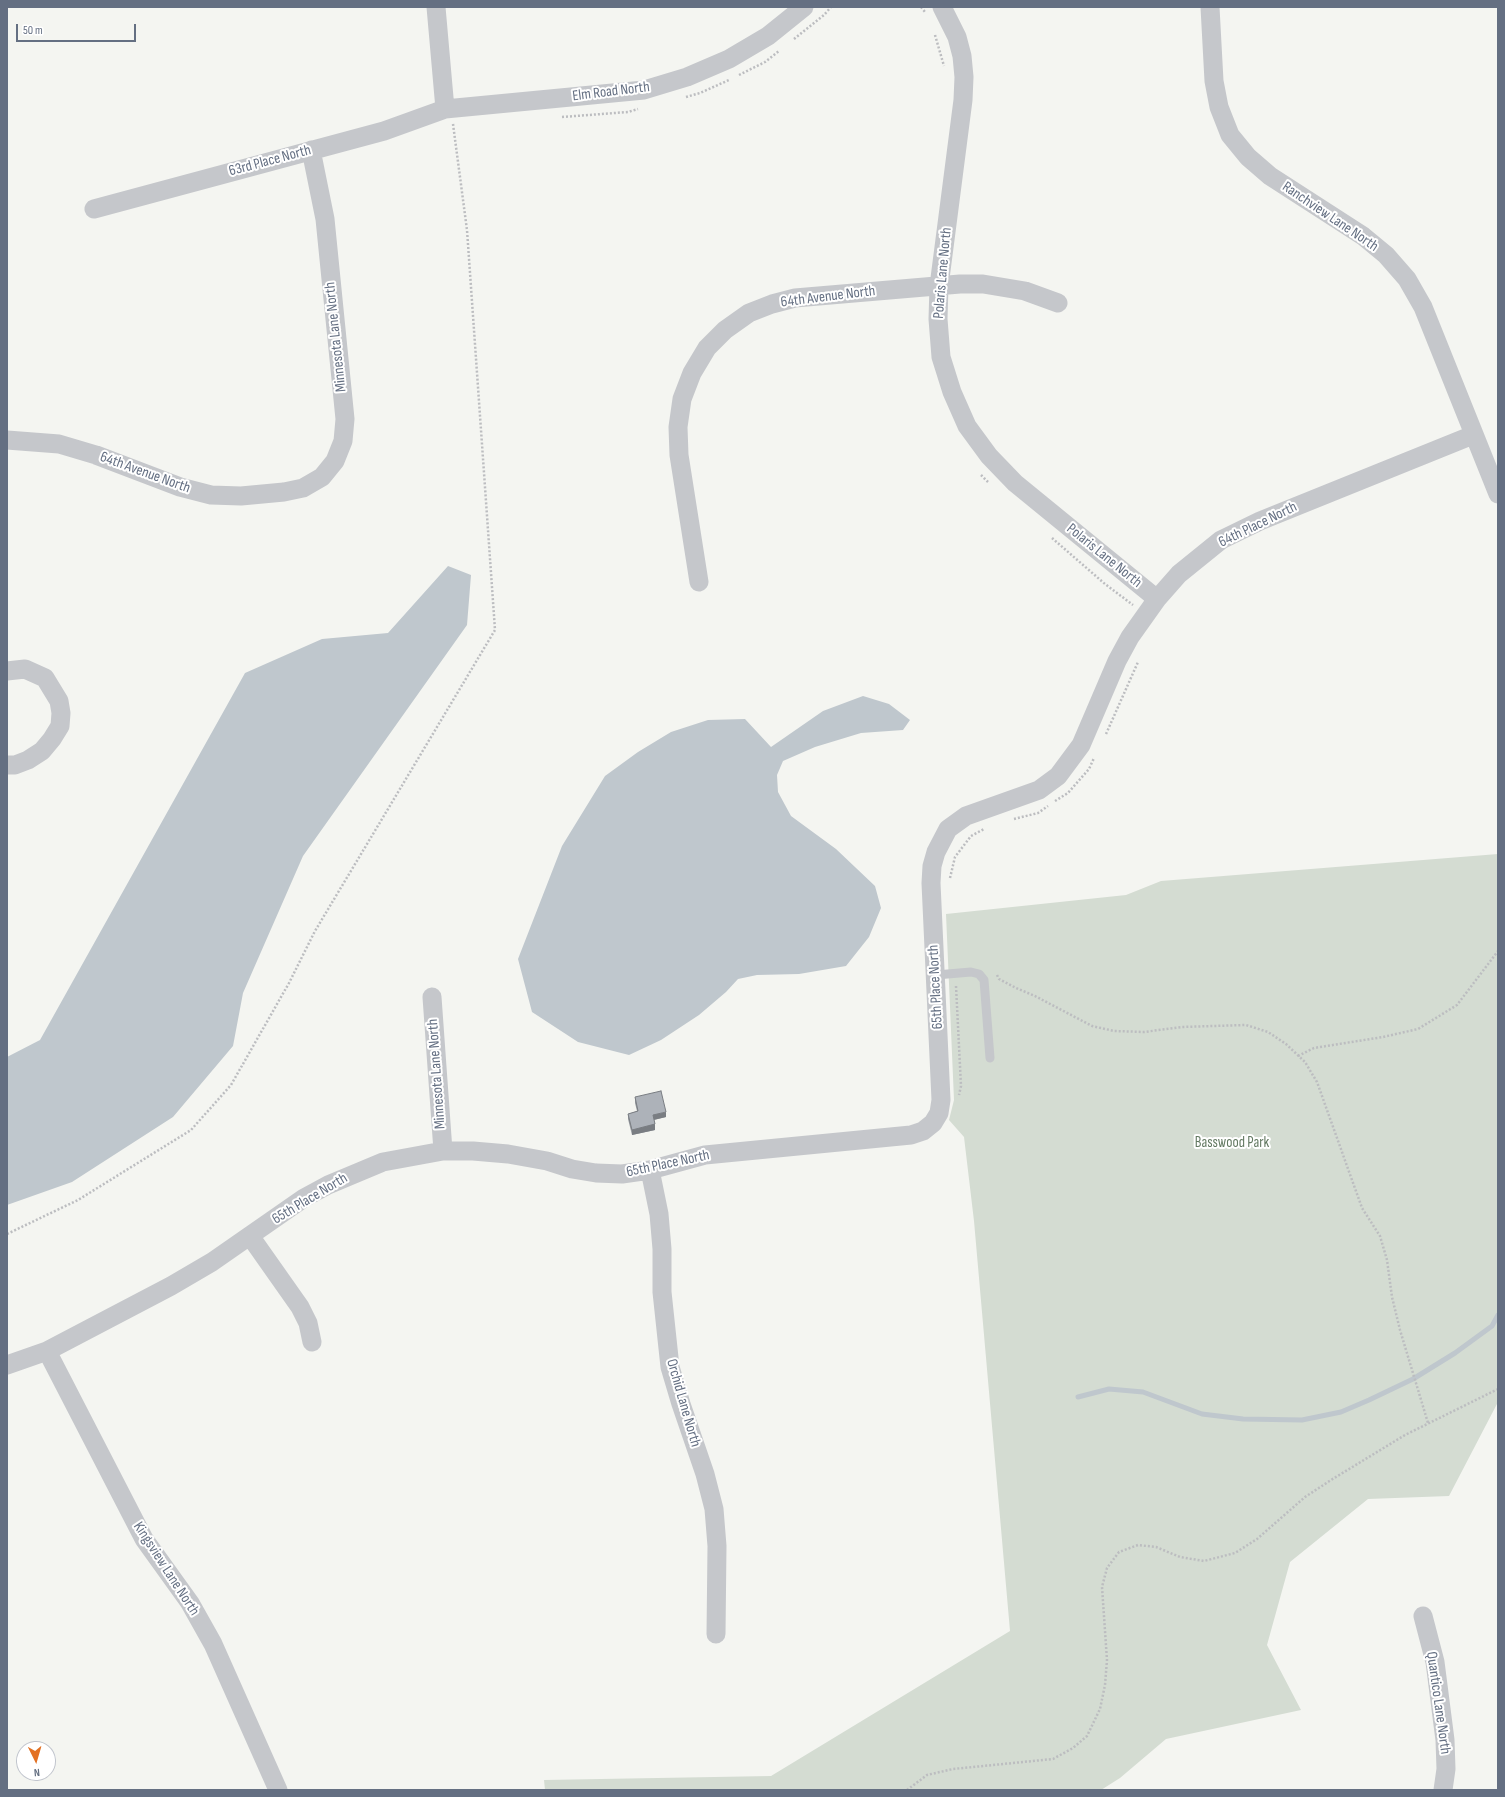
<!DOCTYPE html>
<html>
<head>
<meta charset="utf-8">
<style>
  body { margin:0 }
  #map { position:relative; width:1505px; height:1797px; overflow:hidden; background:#f4f5f1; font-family:"Sofia Sans Condensed",sans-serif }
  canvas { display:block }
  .frame { position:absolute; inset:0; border:8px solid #646f82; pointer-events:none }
  .north { position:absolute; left:16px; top:1741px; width:40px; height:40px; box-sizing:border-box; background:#fff; border:1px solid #c1c5cd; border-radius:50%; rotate:175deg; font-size:11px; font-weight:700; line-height:16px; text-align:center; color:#646f82 }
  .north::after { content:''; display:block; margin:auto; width:14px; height:18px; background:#e37123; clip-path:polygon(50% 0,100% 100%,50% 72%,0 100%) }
  .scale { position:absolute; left:16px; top:24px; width:120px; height:18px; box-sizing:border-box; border:2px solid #646f82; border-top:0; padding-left:5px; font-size:12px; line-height:14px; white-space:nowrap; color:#646f82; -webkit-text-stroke:3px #fff; paint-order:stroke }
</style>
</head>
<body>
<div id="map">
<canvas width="1505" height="1797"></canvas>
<div class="frame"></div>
<div class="north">N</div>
<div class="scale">50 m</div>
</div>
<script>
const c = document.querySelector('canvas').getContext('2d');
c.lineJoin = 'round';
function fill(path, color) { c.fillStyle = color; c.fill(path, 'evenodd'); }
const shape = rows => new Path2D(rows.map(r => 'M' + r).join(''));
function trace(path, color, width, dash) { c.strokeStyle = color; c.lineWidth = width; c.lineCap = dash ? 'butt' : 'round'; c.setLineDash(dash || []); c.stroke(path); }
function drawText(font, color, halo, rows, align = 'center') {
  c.font = font + ' "Sofia Sans Condensed",sans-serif'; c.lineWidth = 4; c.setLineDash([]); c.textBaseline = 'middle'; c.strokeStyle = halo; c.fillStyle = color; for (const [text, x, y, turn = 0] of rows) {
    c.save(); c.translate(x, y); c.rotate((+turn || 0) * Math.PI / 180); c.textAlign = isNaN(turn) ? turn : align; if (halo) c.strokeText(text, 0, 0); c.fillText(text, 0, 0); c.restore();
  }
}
fill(shape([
  [1498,854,1498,1402,1449,1496,1368,1499,1290,1562,1267,1645,1301,1710,1166,1739,1120,1778,1101,1790,545,1790,544,1780,771,1776,1010,1631,974,1221,964,1137,949,1120,954,1100,946,914,1126,895,1161,881]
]), '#d4dcd2');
fill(shape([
  [448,566,471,575,467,625,303,856,243,993,233,1046,173,1117,72,1182,7,1205,7,1057,40,1040,245,673,322,639,388,633],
  [863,696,889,704,910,720,903,730,861,733,815,747,783,761,777,775,778,792,791,816,836,849,875,886,881,908,869,937,846,966,799,974,757,975,738,979,726,992,699,1015,661,1040,629,1055,578,1042,532,1012,518,959,562,846,605,776,638,752,671,732,708,720,745,719,771,747,823,711]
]), '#bfc7cd');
trace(shape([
  [1078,1397,1109,1389,1143,1392,1202,1414,1243,1419,1302,1420,1341,1412,1369,1400,1413,1379,1455,1353,1492,1326,1498,1315]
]), '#bfc7cd', 5);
trace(shape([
  [921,7,925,12],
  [935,35,944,66],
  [794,39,824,15,831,7],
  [739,75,765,62,779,51],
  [686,97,700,93,729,80],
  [562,117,628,112,638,109],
  [981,475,988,482],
  [1052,538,1105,584,1133,605],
  [1106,734,1138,662],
  [1055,801,1068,793,1089,769,1094,758],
  [1014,819,1038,813,1048,806],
  [950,878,955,857,971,836,984,829],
  [997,975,999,979,1016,988,1035,996,1092,1026,1114,1031,1144,1032,1182,1027,1246,1025,1268,1032,1286,1044,1305,1062,1317,1082,1362,1208,1380,1236,1387,1260,1392,1297,1400,1330,1428,1423],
  [956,986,961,1086,959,1095],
  [1298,1056,1314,1048,1383,1037,1418,1029,1457,1005,1498,951],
  [7,1234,78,1200,191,1130,231,1085,289,983,315,931,495,630,467,230,453,124],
  [907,1790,927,1775,953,1769,1053,1759,1073,1748,1087,1736,1100,1709,1105,1685,1107,1660,1102,1587,1107,1568,1119,1552,1138,1545,1156,1547,1180,1557,1204,1561,1235,1553,1257,1539,1305,1497,1331,1480,1405,1435,1498,1389]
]), '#bcbdc0', 2.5, [2, 2]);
trace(shape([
  [936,975,971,972,979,974,984,980,990,1058]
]), '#c5c7cb', 9);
trace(shape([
  [436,7,445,109],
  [942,7,957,37,962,56,964,77,963,100,939,286,938,319,941,357,952,392,967,426,989,456,1015,483,1157,599],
  [1210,7,1214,81,1219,107,1230,135,1248,157,1270,176,1363,236,1386,255,1407,279,1423,307,1498,494],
  [94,209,384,131,445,109,644,90,687,77,729,59,768,36,804,7],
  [7,440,59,444,96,455,180,487,211,495,241,496,284,492,303,488,322,477,335,461,343,441,345,419,325,219,311,150],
  [699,582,679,455,678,427,682,399,692,373,707,348,725,330,749,313,772,304,795,298,960,284,983,284,1025,291,1058,303],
  [7,671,25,669,45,678,59,701,61,713,60,726,52,739,42,751,28,760,15,765,7,765],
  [432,997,443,1151],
  [650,1170,659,1214,662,1249,662,1292,670,1367,681,1404,705,1474,714,1509,717,1546,716,1634],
  [250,1236,300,1307,308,1323,312,1342],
  [47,1351,144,1539,190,1603,213,1644,278,1790],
  [7,1365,47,1351,171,1286,212,1262,304,1198,328,1185,383,1162,443,1151,473,1151,508,1154,547,1161,572,1169,596,1173,622,1174,650,1170,705,1155,911,1135,923,1131,933,1123,939,1113,941,1100,931,883,932,866,936,852,948,829,966,816,1039,790,1058,776,1081,745,1117,661,1130,637,1157,599,1179,574,1221,540,1260,521,1473,435],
  [1423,1616,1435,1662,1445,1740,1446,1769,1443,1790]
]), '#c5c7cb', 19);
fill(shape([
  [635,1097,666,1117,654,1120,655,1130,632,1135,628,1119,628,1114,637,1111,635,1103]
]), '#95999f');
fill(shape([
  [666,1112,666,1117,653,1120,653,1115],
  [655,1124,655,1130,632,1135,632,1130]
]), '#797d82');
const building = shape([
  [661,1091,666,1112,653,1115,655,1124,632,1130,628,1114,638,1111,635,1097,661,1091]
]);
fill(building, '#adb2b9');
trace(building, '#797d82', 1);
drawText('15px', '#646f82', '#fff', [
  ["Elm Road North",611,92,-7],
  ["63rd Place North",270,161,-15],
  ["Ranchview Lane North",1330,217,34],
  ["Polaris Lane North",943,273,-85],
  ["64th Avenue North",828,297,-7],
  ["Minnesota Lane North",336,337,-96],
  ["64th Avenue North",145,473,20],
  ["64th Place North",1258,525,-26],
  ["Polaris Lane North",1104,556,39],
  ["65th Place North",936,987,-93],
  ["Minnesota Lane North",437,1074,-94],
  ["65th Place North",668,1164,-12],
  ["65th Place North",310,1199,-31],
  ["Orchid Lane North",683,1403,74],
  ["Kingsview Lane North",166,1569,57],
  ["Quantico Lane North",1438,1703,82]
]);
drawText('15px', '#637962', '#fff', [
  ["Basswood Park",1232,1143]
]);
</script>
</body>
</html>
